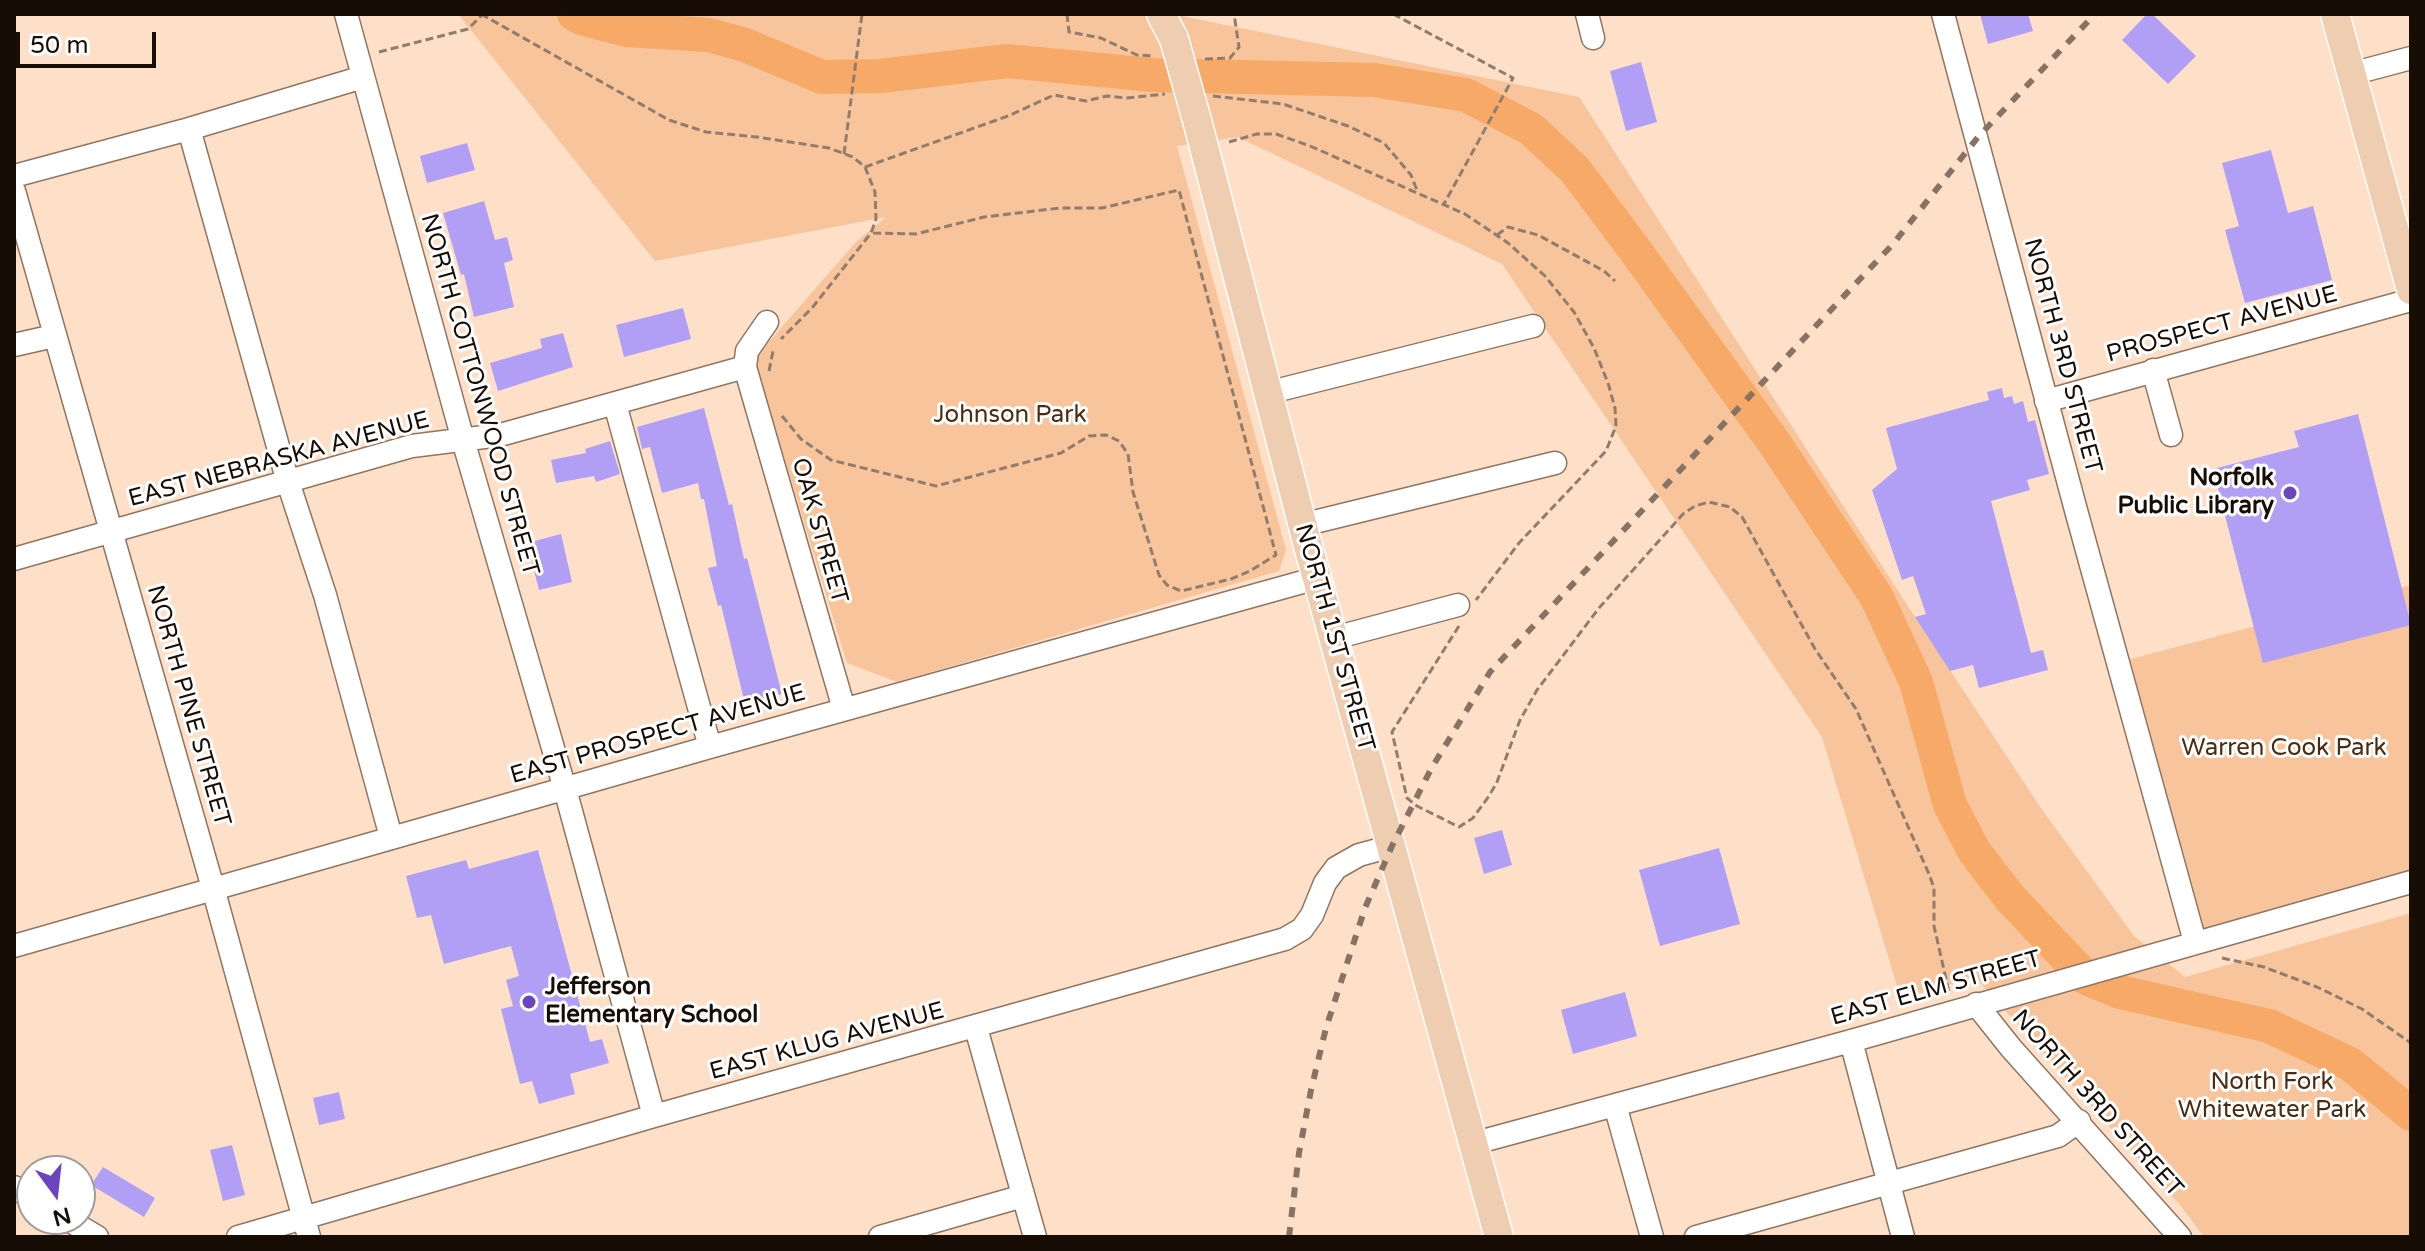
<!DOCTYPE html>
<html>
<head>
<meta charset="utf-8">
<style>
  body { margin:0 }
  #map { position:relative; width:2425px; height:1251px; overflow:hidden; background:#fee0c8; font-family:"Varela Round",sans-serif }
  canvas { display:block }
  .frame { position:absolute; inset:0; border:16px solid #170d05; pointer-events:none }
  .north { position:absolute; left:16px; top:1155px; width:80px; height:80px; box-sizing:border-box; background:#fff; border:2px solid #a29e9b; border-radius:50%; rotate:165deg; font-size:22px; font-weight:700; line-height:32px; text-align:center; color:#170d05 }
  .north::after { content:''; display:block; margin:auto; width:28px; height:36px; background:#6a45bd; clip-path:polygon(50% 0,100% 100%,50% 72%,0 100%) }
  .scale { position:absolute; left:16px; top:32px; width:140px; height:36px; box-sizing:border-box; border:4px solid #170d05; border-top:0; padding-left:10px; font-size:24px; line-height:28px; white-space:nowrap; color:#170d05; -webkit-text-stroke:6px #fff; paint-order:stroke }
</style>
</head>
<body>
<div id="map">
<canvas width="2425" height="1251"></canvas>
<div class="frame"></div>
<div class="north">N</div>
<div class="scale">50 m</div>
</div>
<script>
const c = document.querySelector('canvas').getContext('2d');
c.lineJoin = 'round';
function fill(path, color) { c.fillStyle = color; c.fill(path, 'evenodd'); }
const shape = rows => new Path2D(rows.map(r => 'M' + r).join(''));
function trace(path, color, width, dash) { c.strokeStyle = color; c.lineWidth = width; c.lineCap = dash ? 'butt' : 'round'; c.setLineDash(dash || []); c.stroke(path); }
function drawText(font, color, halo, rows, align = 'center') {
  c.font = font + ' "Varela Round",sans-serif'; c.lineWidth = 6; c.setLineDash([]); c.textBaseline = 'middle'; c.strokeStyle = halo; c.fillStyle = color; for (const [text, x, y, turn = 0] of rows) {
    c.save(); c.translate(x, y); c.rotate((+turn || 0) * Math.PI / 180); c.textAlign = isNaN(turn) ? turn : align; if (halo) c.strokeText(text, 0, 0); c.fillText(text, 0, 0); c.restore();
  }
}
fill(shape([
  [458,14,1172,14,1579,97,1915,617,2040,807,2134,936,2185,977,2411,913,2411,1237,2204,1237,2180,1205,1975,977,1901,999,1822,737,1502,264,1238,137,1177,146,1286,550,1279,571,897,682,847,663,754,359,856,242,886,217,655,261],
  [2411,585,2411,874,2203,933,2127,660]
]), '#f7c49b');
trace(shape([
  [574,14,581,18,627,30,709,35,745,45,822,77,881,76,1007,61,1153,75,1374,80,1466,95,1531,129,1575,170,1632,246,1773,441,1876,596,1916,682,1950,805,1974,851,2010,898,2086,978,2120,992,2269,1026,2350,1064,2411,1114]
]), '#f7aa67', 34);
fill(shape([
  [1980,14,2028,14,2033,31,1988,44],
  [2147,14,2152,14,2196,56,2168,84,2122,40],
  [1641,62,1657,122,1626,131,1610,71],
  [467,143,475,170,427,183,420,156],
  [2271,150,2288,213,2313,206,2332,280,2245,303,2225,230,2239,226,2222,163],
  [484,201,495,240,507,237,513,260,504,263,514,307,474,317,464,274,461,275,443,213],
  [683,308,691,339,624,357,616,325],
  [563,333,573,367,498,391,490,363,542,348,540,339],
  [2002,388,2004,398,2012,396,2014,404,2023,401,2028,422,2035,420,2049,474,2027,480,2030,490,1991,501,2031,653,2043,650,2048,670,1979,688,1973,665,1950,671,1915,617,1926,614,1913,576,1902,580,1872,490,1897,469,1886,428,1989,400,1987,392],
  [704,408,729,505,732,504,744,559,747,558,782,694,745,704,721,605,718,606,708,568,717,566,704,499,701,499,698,483,662,493,650,447,642,449,637,427],
  [2358,414,2411,625,2263,663,2213,469,2299,447,2294,431],
  [610,441,620,474,596,482,594,476,556,483,551,460,586,453,585,449],
  [561,534,572,582,539,590,527,543],
  [1502,830,1512,865,1484,874,1474,838],
  [1719,848,1740,924,1660,946,1639,870],
  [538,850,590,1042,602,1039,609,1063,570,1074,575,1094,539,1104,532,1081,520,1084,501,1009,513,1006,506,980,519,976,511,946,444,964,431,915,417,918,406,876,466,860,469,869],
  [1625,992,1637,1036,1573,1054,1561,1010],
  [339,1092,345,1119,319,1125,313,1098],
  [232,1145,245,1195,223,1201,210,1150],
  [103,1167,155,1198,144,1217,91,1185]
]), '#b19ff5');
const minor = shape([
  [346,14,463,440,565,789,654,1116],
  [1587,14,1593,38],
  [1943,14,2077,514,2195,942],
  [2351,74,2411,58],
  [189,129,288,482,325,595,391,837],
  [14,176,189,129,363,77],
  [14,191,213,888,309,1237],
  [767,322,747,351,745,367,844,709],
  [14,345,54,336],
  [2153,370,2171,435],
  [1267,393,1533,326],
  [2046,401,2411,300],
  [615,404,710,747],
  [1302,525,1555,463],
  [14,559,412,446,500,435,745,367],
  [1334,638,1458,605],
  [14,946,710,747,1317,578],
  [1976,1004,2011,1048,2180,1237],
  [976,1028,1035,1237],
  [1851,1041,1903,1237],
  [1615,1105,1652,1237],
  [1475,1143,1851,1041,2411,882],
  [14,1187,32,1198],
  [67,1219,97,1237],
  [238,1237,654,1116,1285,939,1302,929,1312,915,1325,883,1336,868,1359,855,1392,846],
  [880,1237,1023,1196],
  [1696,1237,2058,1136,2079,1121]
]);
const major = shape([
  [1161,14,1174,39],
  [2335,14,2411,290],
  [1198,124,1308,546,1499,1237]
]);
trace(minor, '#907560', 25);
trace(major, '#fff', 31);
trace(shape([
  [481,14,669,120,706,132,757,137,829,148,853,157,865,167,875,192,876,219,871,233,812,308,781,339],
  [1067,14,1069,32,1101,38,1137,55,1154,56],
  [1393,14,1513,78,1444,204],
  [379,52,468,29,482,15],
  [1205,59,1230,58,1239,47,1234,14],
  [1213,96,1283,104,1348,126,1384,143,1411,175,1418,193],
  [1229,142,1257,134,1276,134,1310,146,1465,214,1508,243,1545,276,1574,312,1594,348,1608,383,1615,408,1616,426,1606,451,1519,543,1476,600],
  [844,154,862,14],
  [865,167,1008,116,1054,95,1086,101,1107,96,1126,98,1165,94],
  [1497,235,1508,227,1538,235,1604,271,1615,281],
  [769,371,773,351],
  [782,416,801,439,831,460,936,486,1061,453,1089,436,1106,435,1119,441,1128,454,1133,492,1159,575,1167,585,1181,591,1231,579,1250,571,1276,555,1179,190,1102,208,1060,208,984,217,916,234,871,233],
  [1459,626,1392,732,1407,798,1417,806,1459,827,1473,818,1489,796,1497,782,1520,720,1537,690,1599,608,1683,514,1695,506,1709,502,1730,507,1742,517,1815,649,1856,709,1929,874,1934,888,1934,926,1949,992],
  [2222,958,2264,967,2317,987,2362,1009,2411,1043]
]), '#927d6d', 3, [8, 4]);
trace(minor, '#fff', 22);
trace(major, '#efcdb0', 28);
trace(shape([
  [1289,1237,1299,1153,1311,1090,1326,1028,1365,908,1392,846,1431,769,1490,672,1893,244,1978,137,2095,14]
]), '#877363', 6, [10, 10]);
const majorBridge = shape([
  [1174,39,1198,124]
]);
trace(majorBridge, '#fff', 31, []);
trace(majorBridge, '#efcdb0', 28);
for (const [x, y, r, color] of [
  [2290,493,8,"#6a45bd"],
  [529,1002,8,"#6a45bd"]
]) { const dot = new Path2D(); dot.arc(x, y, r, 0, 2 * Math.PI); c.fillStyle = color; c.fill(dot); trace(dot, '#fff', 3); }
drawText('24px', '#170d05', '#fff', [
  ["PROSPECT AVENUE",2222,325,-15],
  ["NORTH 3RD STREET",2062,356,75],
  ["NORTH COTTONWOOD STREET",479,395,74],
  ["EAST NEBRASKA AVENUE",279,460,-15],
  ["OAK STREET",819,531,74],
  ["NORTH 1ST STREET",1334,638,74],
  ["NORTH PINE STREET",188,706,74],
  ["EAST PROSPECT AVENUE",658,735,-16],
  ["EAST ELM STREET",1936,989,-16],
  ["EAST KLUG AVENUE",827,1042,-15],
  ["NORTH 3RD STREET",2097,1104,48]
]);
drawText('24px', '#4b2c0f', '#fff', [
  ["Johnson Park",1010,416],
  ["Warren Cook Park",2284,749],
  ["North Fork",2272,1083],
  ["Whitewater Park",2272,1111]
]);
drawText('bold 24px', '#170d05', '#fff', [
  ["Norfolk",2274,479],
  ["Public Library",2274,507],
  ["Jefferson",545,988,"left"],
  ["Elementary School",545,1016,"left"]
], 'right');
</script>
</body>
</html>
